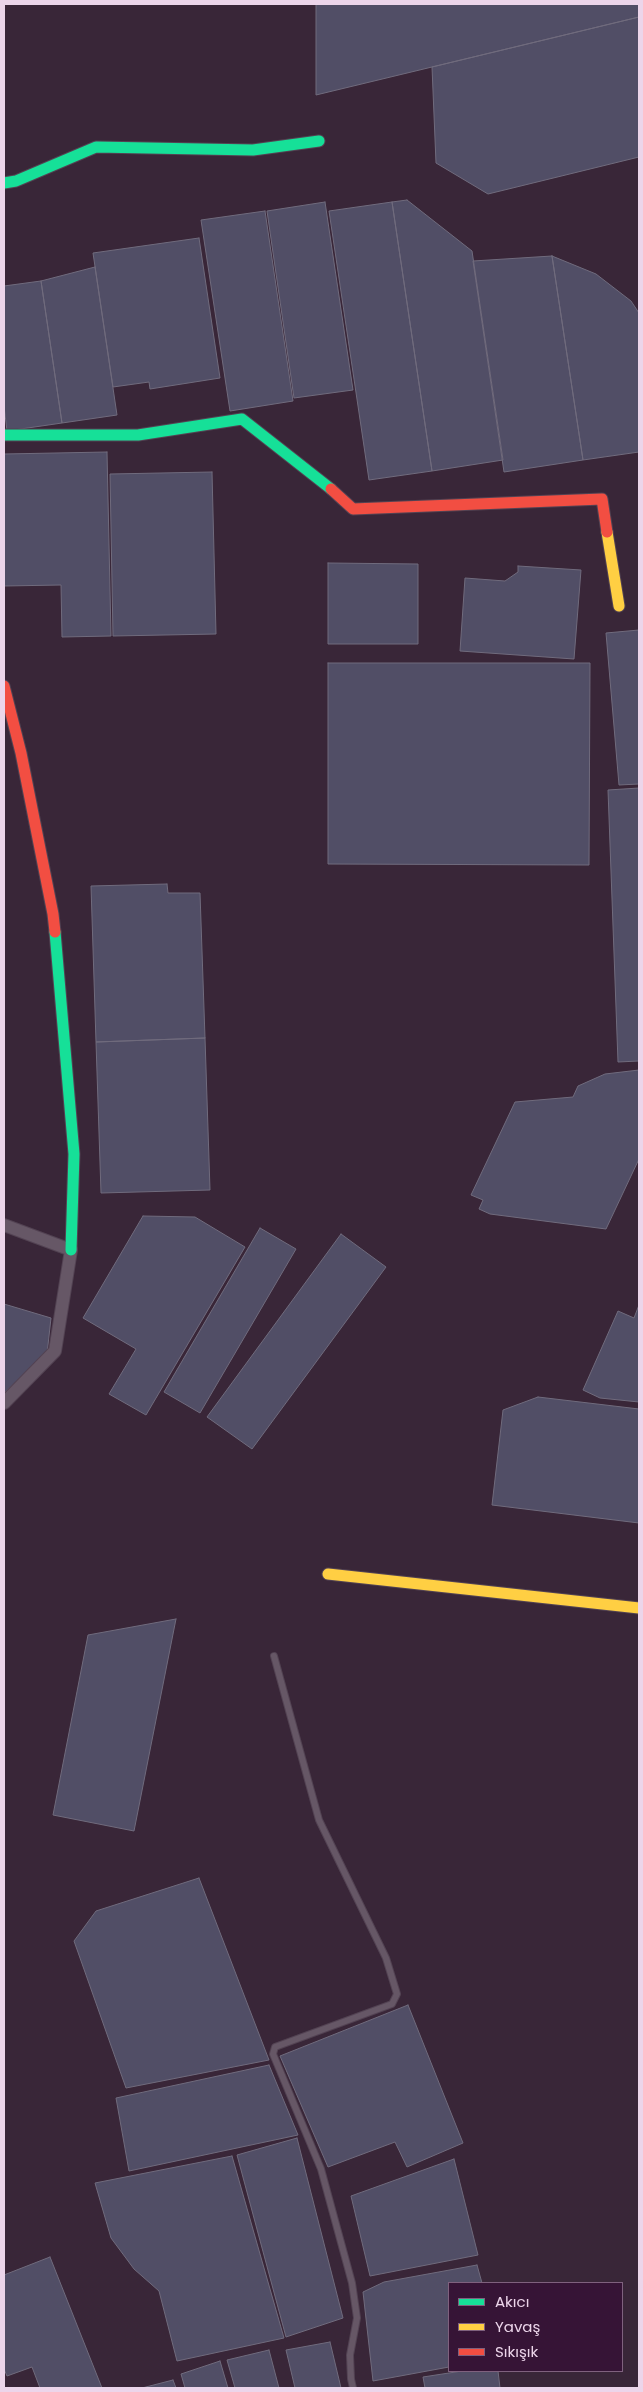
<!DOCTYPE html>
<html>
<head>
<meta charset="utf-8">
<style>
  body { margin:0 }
  #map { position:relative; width:643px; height:2392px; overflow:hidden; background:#392638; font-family:Poppins,sans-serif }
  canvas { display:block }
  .frame { position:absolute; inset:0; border:5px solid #ecd5ea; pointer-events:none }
  .legend { position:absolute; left:448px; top:2282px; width:175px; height:90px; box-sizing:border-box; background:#361436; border:1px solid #7f617e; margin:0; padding:6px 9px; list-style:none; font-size:15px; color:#ecd5ea }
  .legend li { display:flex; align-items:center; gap:10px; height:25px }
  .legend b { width:25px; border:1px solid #7f617e }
</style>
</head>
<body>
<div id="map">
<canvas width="643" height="2392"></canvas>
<div class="frame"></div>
<ul class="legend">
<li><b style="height:6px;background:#16e098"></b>Akıcı</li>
<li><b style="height:6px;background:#ffcf43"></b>Yavaş</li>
<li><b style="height:6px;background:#f24e42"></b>Sıkışık</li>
</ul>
</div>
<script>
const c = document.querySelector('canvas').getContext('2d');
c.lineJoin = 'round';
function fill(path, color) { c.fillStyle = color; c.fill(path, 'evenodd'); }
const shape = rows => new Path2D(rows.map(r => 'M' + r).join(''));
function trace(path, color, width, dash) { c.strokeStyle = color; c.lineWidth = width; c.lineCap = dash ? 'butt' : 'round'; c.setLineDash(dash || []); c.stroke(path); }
const building = shape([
  [316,4,639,4,639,17,316,95,316,4],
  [639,17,639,157,488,194,436,163,432,67,639,17],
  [407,200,472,251,503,460,432,471,392,202,407,200],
  [325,202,353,390,294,398,267,211,325,202],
  [392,202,432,471,369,480,329,211,392,202],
  [265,211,293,401,230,411,201,220,265,211],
  [199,238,220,378,150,389,149,382,113,387,93,253,199,238],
  [552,256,583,460,504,472,473,261,552,256],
  [552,256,596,274,631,301,639,313,639,452,583,460,552,256],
  [95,267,117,415,62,423,41,281,95,267],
  [41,281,62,423,7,431,4,406,4,286,41,281],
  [107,452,111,636,62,637,61,585,4,586,4,454,107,452],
  [212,472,216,634,113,636,110,474,212,472],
  [328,563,418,564,418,644,328,644,328,563],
  [518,566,581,570,574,659,460,651,465,578,505,581,518,572,518,566],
  [639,630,639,784,619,785,606,633,639,630],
  [328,663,590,663,589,865,328,864,328,663],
  [639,788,639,1061,618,1062,608,790,639,788],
  [167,884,168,893,200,893,205,1038,96,1042,91,886,167,884],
  [205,1038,210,1190,101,1193,96,1042,205,1038],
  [639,1070,639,1159,606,1229,490,1214,479,1209,483,1200,471,1195,515,1102,573,1097,578,1086,605,1074,639,1070],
  [143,1216,195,1217,245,1247,146,1415,109,1394,136,1349,83,1318,143,1216],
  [260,1228,296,1249,200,1413,164,1392,260,1228],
  [341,1234,386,1267,252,1449,207,1417,341,1234],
  [4,1304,51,1318,47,1354,4,1393,4,1304],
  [639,1305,639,1402,600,1398,583,1390,618,1311,634,1318,639,1305],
  [538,1397,639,1409,639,1523,492,1505,503,1410,538,1397],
  [176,1619,134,1831,53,1815,88,1635,176,1619],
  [199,1878,269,2060,126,2088,74,1941,96,1911,199,1878],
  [408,2005,463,2143,407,2167,395,2142,328,2167,280,2056,408,2005],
  [269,2065,298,2135,129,2171,116,2098,269,2065],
  [297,2138,343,2318,286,2337,237,2155,297,2138],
  [232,2156,284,2338,177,2361,159,2291,134,2269,111,2238,95,2183,232,2156],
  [454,2159,478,2255,370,2276,351,2196,454,2159],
  [50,2257,102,2388,40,2388,32,2367,7,2376,4,2369,4,2275,50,2257],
  [477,2265,482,2283,449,2283,449,2367,373,2381,363,2292,384,2282,477,2265],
  [330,2342,341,2388,295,2388,286,2350,330,2342],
  [269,2350,279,2388,235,2388,227,2360,269,2350],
  [220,2361,228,2388,185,2388,181,2374,220,2361],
  [462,2371,498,2371,500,2388,425,2388,423,2377,462,2371],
  [173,2380,176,2388,142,2388,173,2380]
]);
fill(building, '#514e66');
trace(building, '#706b7d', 1);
const lane = shape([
  [274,1656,319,1820,386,1958,397,1994,392,2004,275,2047,273,2054,321,2169,352,2283,357,2318,350,2355,351,2379,353,2388]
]);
const street = shape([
  [4,1225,71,1250,55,1351,4,1403]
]);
const fast = shape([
  [4,183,16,181,96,147,253,150,319,141],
  [4,435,138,435,242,419,331,489],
  [55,932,74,1154,71,1250]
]);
const slow = shape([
  [607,532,619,606],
  [328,1574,639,1608]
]);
const jam = shape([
  [331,489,353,509,602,499,607,532],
  [4,686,21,753,53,914,55,932]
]);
trace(lane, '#534353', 8);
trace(street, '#534353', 14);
trace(fast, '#534353', 13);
trace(slow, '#534353', 13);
trace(jam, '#534353', 13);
trace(lane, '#665766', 6);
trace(street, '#665766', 12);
trace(fast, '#16e098', 11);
trace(slow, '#ffcf43', 11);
trace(jam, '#f24e42', 11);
</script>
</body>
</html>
